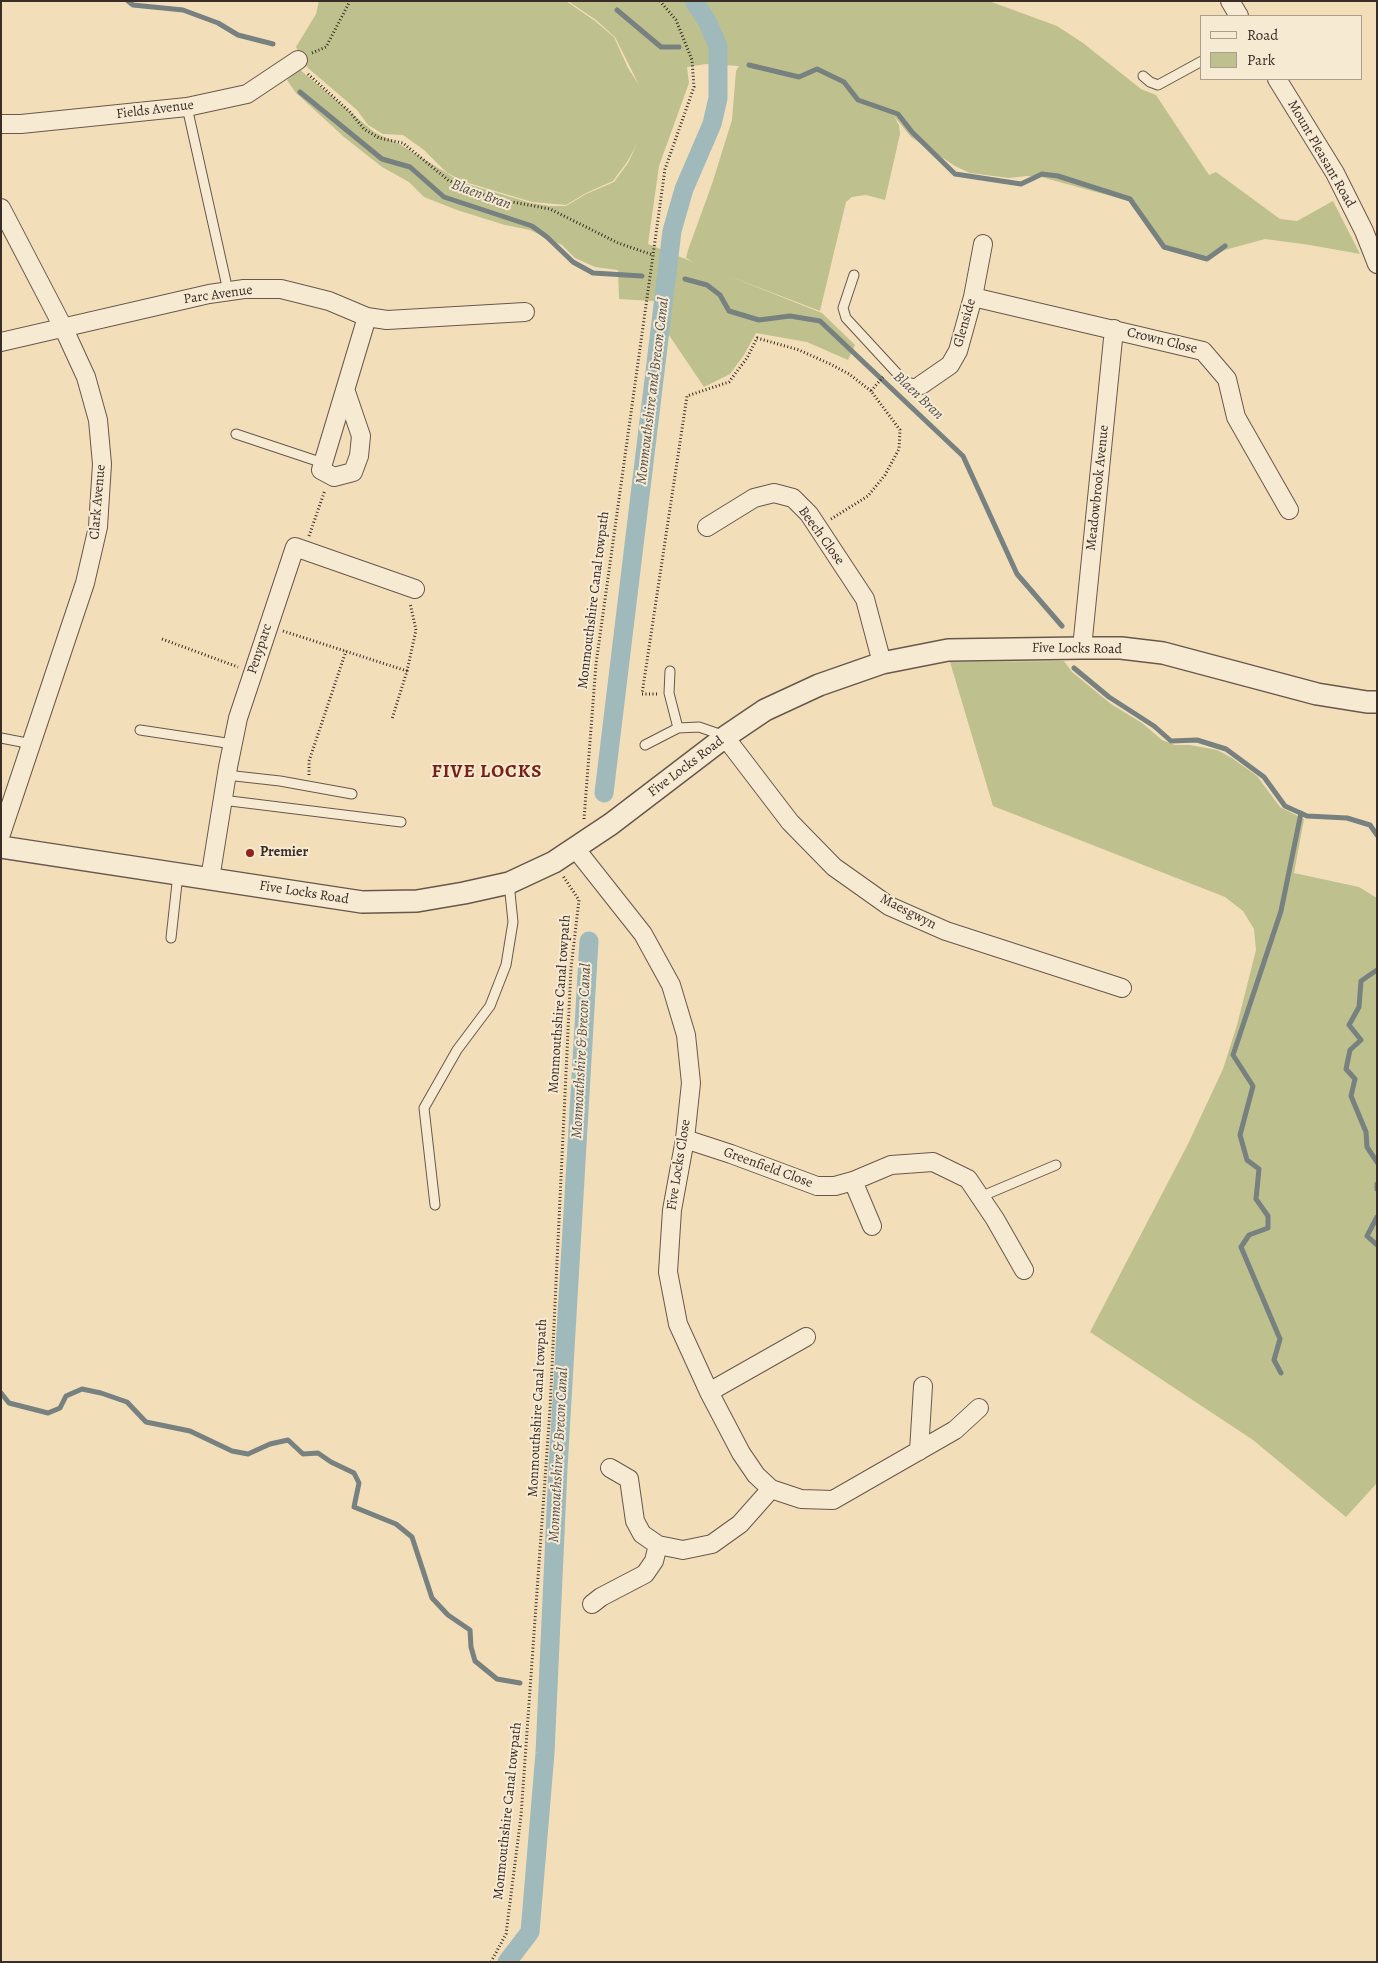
<!DOCTYPE html>
<html>
<head>
<meta charset="utf-8">
<style>
  body { margin:0 }
  #map { position:relative; width:1378px; height:1963px; overflow:hidden; background:#f3deba; font-family:Alegreya,serif }
  canvas { display:block }
  .frame { position:absolute; inset:0; border:2px solid #3a2c27; pointer-events:none }
  .legend { position:absolute; left:1200px; top:15px; width:162px; height:65px; box-sizing:border-box; background:#f7ead2; border:1px solid #ab9e8e; margin:0; padding:6px 9px; list-style:none; font-size:15px; color:#3a2c27 }
  .legend li { display:flex; align-items:center; gap:10px; height:25px }
  .legend b { width:25px; border:1px solid #ab9e8e }
</style>
</head>
<body>
<div id="map">
<canvas width="1378" height="1963"></canvas>
<div class="frame"></div>
<ul class="legend">
<li><b style="height:6px;background:#f7ead2"></b>Road</li>
<li><b style="height:14px;background:#bec08e"></b>Park</li>
</ul>
</div>
<script>
const c = document.querySelector('canvas').getContext('2d');
c.lineJoin = 'round';
function fill(path, color) { c.fillStyle = color; c.fill(path, 'evenodd'); }
const shape = rows => new Path2D(rows.map(r => 'M' + r).join(''));
function trace(path, color, width, dash) { c.strokeStyle = color; c.lineWidth = width; c.lineCap = dash ? 'butt' : 'round'; c.setLineDash(dash || []); c.stroke(path); }
function drawText(font, color, halo, rows, align = 'center') {
  c.font = font + ' Alegreya,serif'; c.lineWidth = 4; c.setLineDash([]); c.textBaseline = 'middle'; c.strokeStyle = halo; c.fillStyle = color; for (const [text, x, y, turn = 0] of rows) {
    c.save(); c.translate(x, y); c.rotate((+turn || 0) * Math.PI / 180); c.textAlign = isNaN(turn) ? turn : align; if (halo) c.strokeText(text, 0, 0); c.fillText(text, 0, 0); c.restore();
  }
}
fill(shape([
  [319,1,566,1,595,21,614,37,628,68,639,85,615,37,596,20,568,1,989,1,1057,26,1083,43,1141,89,1156,95,1209,175,1216,172,1280,219,1297,221,1333,201,1360,254,1310,245,1265,239,1225,250,1207,261,1163,249,1129,201,1041,177,1027,176,1009,178,970,173,955,166,911,137,894,116,899,125,900,134,885,200,866,195,852,197,846,202,820,311,726,275,822,313,855,345,848,360,807,342,756,333,744,355,730,374,704,387,669,335,668,302,619,299,618,270,595,267,575,258,562,245,530,230,505,225,457,210,424,197,409,182,382,167,344,137,296,93,287,80,299,69,374,132,401,145,461,182,531,203,550,206,566,206,586,194,614,182,628,163,637,144,627,162,613,181,586,193,566,205,532,202,462,181,446,172,424,150,403,135,383,134,368,125,357,110,308,68,296,47,316,14],
  [706,64,739,66,736,71,732,120,712,184,688,250,686,258,693,262,648,244,659,166,689,83,687,67],
  [1064,661,1072,672,1111,704,1142,723,1162,740,1175,745,1190,745,1217,750,1232,758,1257,776,1280,807,1304,819,1294,873,1359,887,1377,898,1377,1483,1346,1517,1253,1440,1090,1332,1188,1144,1223,1069,1237,1025,1256,950,1254,929,1243,911,1225,897,993,806,950,662]
]), '#bec08e');
trace(shape([
  [128,1,133,5,183,10,218,23,238,35,273,44],
  [617,10,661,47,679,47],
  [749,65,799,77,817,69,844,82,858,100,898,114,912,132,955,174,1021,184,1042,174,1058,176,1130,199,1164,247,1207,259,1225,246],
  [300,92,382,159,410,167,444,197,532,226,547,237,573,262,593,273,642,276],
  [685,279,707,285,720,295,729,311,759,320,790,316,820,321,963,456,1017,574,1062,626],
  [1074,668,1109,697,1154,726,1171,741,1197,740,1226,749,1264,777,1285,806,1307,816,1347,818,1370,825,1377,835],
  [1377,970,1361,981,1359,1007,1349,1025,1361,1040,1350,1050,1346,1069,1355,1079,1351,1096,1366,1132,1367,1147,1377,1162],
  [1377,1184,1377,1189],
  [1377,1217,1367,1236,1377,1245],
  [1281,1373,1274,1360,1280,1339,1241,1247,1249,1235,1268,1228,1268,1216,1256,1199,1259,1169,1247,1160,1240,1135,1253,1086,1233,1055,1281,911,1301,813],
  [1,1393,9,1403,48,1413,60,1408,66,1396,82,1389,101,1393,127,1402,146,1422,190,1431,232,1451,248,1454,270,1444,288,1440,303,1454,318,1453,331,1462,354,1473,359,1483,354,1507,396,1524,412,1537,432,1598,448,1615,470,1630,471,1647,475,1661,497,1679,520,1683]
]), '#778180', 5);
trace(shape([
  [604,793,672,231,684,189,712,124,718,98,718,46,707,21,694,1],
  [507,1962,530,1932,545,1753,558,1468,589,941]
]), '#a0b9bb', 19);
const service = shape([
  [1143,76,1150,82,1158,85,1202,61],
  [187,107,228,291],
  [854,275,843,308,846,318,905,382,921,385],
  [236,434,323,463],
  [670,671,669,693,678,728],
  [140,730,233,744],
  [1,738,32,744],
  [645,745,678,728,699,727,725,736],
  [226,775,280,781,352,794],
  [222,800,401,822],
  [171,938,178,874],
  [980,1197,1056,1165],
  [435,1205,424,1108,457,1050,490,1006,506,965,513,922,509,883]
]);
const minor = shape([
  [1230,1,1239,16],
  [1277,79,1335,173,1364,231,1377,264],
  [1,124,21,124,187,107,247,94,298,60],
  [1,208,63,327,86,377,98,420,102,464,98,527,85,583,1,834],
  [973,297,1203,351,1227,379,1236,417,1289,510],
  [1,342,209,294,244,289,281,289,329,301,367,317,387,320,525,312],
  [921,385,950,365,958,351,973,297,983,244],
  [346,392,361,436,359,456,353,472,334,477,321,470,367,317],
  [707,527,754,498,774,493,793,498,809,514,865,599,882,663],
  [1082,648,1114,329],
  [725,737,790,822,834,867,889,906,946,931,1122,988],
  [575,848,643,934,671,985,686,1035,691,1083,685,1139,672,1210,668,1272,678,1324,709,1392,741,1453,756,1475,771,1489,801,1499,833,1500,955,1430,979,1408],
  [210,879,228,767,238,718,295,547,415,589],
  [685,1139,731,1154,817,1186,835,1186,853,1181,891,1165,933,1162,968,1179,995,1219,1024,1270],
  [853,1181,872,1226],
  [709,1392,806,1337],
  [919,1451,923,1386],
  [610,1468,629,1479,635,1521,642,1534,658,1545,683,1550,712,1544,740,1524,771,1489],
  [592,1604,601,1597,645,1574,654,1561,658,1545]
]);
const tertiary = shape([
  [1,847,362,902,417,901,464,893,509,883,554,862,611,824,725,737,765,710,819,685,882,663,948,650,1082,648,1121,648,1163,653,1317,694,1367,702,1377,702]
]);
trace(service, '#68584c', 11);
trace(minor, '#68584c', 20);
trace(tertiary, '#68584c', 24);
trace(shape([
  [312,53,326,47,350,1],
  [308,74,350,112,364,129,379,138,403,143,448,180,469,190,502,200,550,209,618,243,653,255],
  [831,519,868,496,885,475,899,449,900,430,871,391,883,377],
  [309,536,325,490],
  [283,631,407,671,392,719],
  [162,639,238,667],
  [407,671,416,630,410,603],
  [657,694,642,694,687,396,729,382,747,358,757,338,799,350,830,364,849,374,871,391],
  [309,775,309,761,346,651],
  [584,819,596,664,665,169,694,87,692,60,676,20,660,1],
  [491,1962,506,1934,521,1816,550,1409,571,968,579,900,563,876]
]), '#3a2c27', 3, [1, 2.5]);
trace(service, '#f7ead2', 9);
trace(minor, '#f7ead2', 18);
trace(tertiary, '#f7ead2', 21);
for (const [x, y, r, color] of [
  [250,853,5,"#8f2418"]
]) { const dot = new Path2D(); dot.arc(x, y, r, 0, 2 * Math.PI); c.fillStyle = color; c.fill(dot); trace(dot, '#f7ead2', 2); }
drawText('14px', '#3a2c27', '#f7ead2', [
  ["Fields Avenue",155,110,-7],
  ["Mount Pleasant Road",1321,154,60],
  ["Parc Avenue",218,295,-8],
  ["Glenside",965,323,-74],
  ["Crown Close",1162,341,14],
  ["Meadowbrook Avenue",1098,488,-84],
  ["Clark Avenue",98,502,-85],
  ["Beech Close",821,536,54],
  ["Monmouthshire Canal towpath",594,600,-83],
  ["Penyparc",260,649,-72],
  ["Five Locks Road",1077,649,1],
  ["Five Locks Road",686,767,-37],
  ["Five Locks Road",304,893,9],
  ["Maesgwyn",908,912,27],
  ["Monmouthshire Canal towpath",560,1004,-86],
  ["Five Locks Close",679,1165,-81],
  ["Greenfield Close",768,1168,20],
  ["Monmouthshire Canal towpath",538,1408,-87],
  ["Monmouthshire Canal towpath",508,1811,-84]
]);
drawText('bold 14px', '#3a2c27', '#f7ead2', [
  ["Premier",260,853]
], 'left');
drawText('italic 15px', '#544f4c', '#f7ead2', [
  ["Blaen Bran",481,195,20],
  ["Monmouthshire and Brecon Canal",653,391,-83],
  ["Blaen Bran",918,396,43],
  ["Monmouthshire & Brecon Canal",582,1051,-87],
  ["Monmouthshire & Brecon Canal",559,1455,-87]
]);
c.letterSpacing = '1px';
drawText('bold 19px', '#7a1f14', '#f7ead2', [
  ["FIVE LOCKS",487,772]
]);
c.letterSpacing = '0px';
</script>
</body>
</html>
